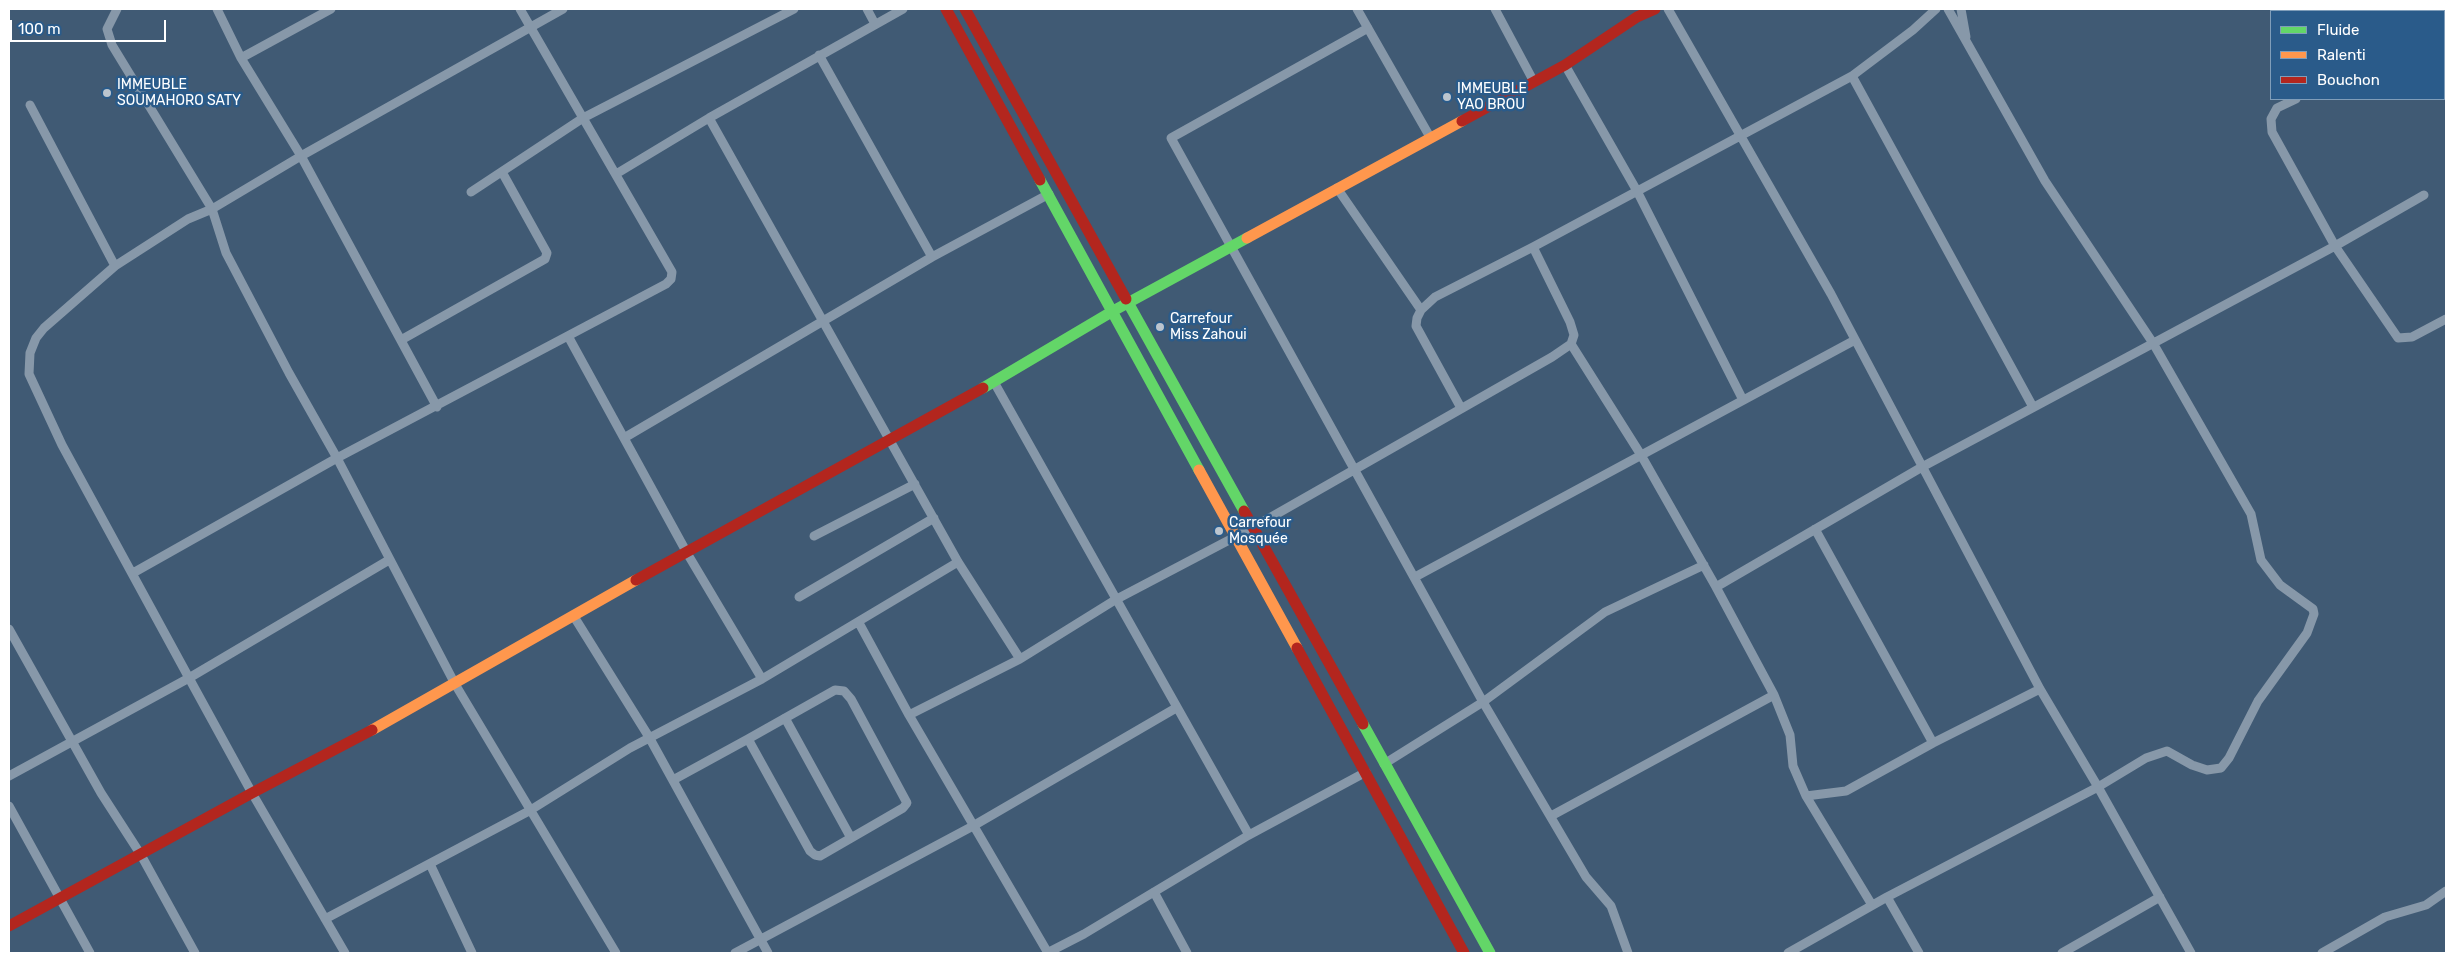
<!DOCTYPE html>
<html>
<head>
<meta charset="utf-8">
<style>
  body { margin:0 }
  #map { position:relative; width:2455px; height:962px; overflow:hidden; background:#405a74; font-family:Rubik,sans-serif }
  canvas { display:block }
  .frame { position:absolute; inset:0; border:10px solid #fff; pointer-events:none }
  .legend { position:absolute; left:2270px; top:10px; width:175px; height:90px; box-sizing:border-box; background:#2a5b8a; border:1px solid #7f9db9; margin:0; padding:6px 9px; list-style:none; font-size:15px; color:#fff }
  .legend li { display:flex; align-items:center; gap:10px; height:25px }
  .legend b { width:25px; border:1px solid #7f9db9 }
  .scale { position:absolute; left:10px; top:20px; width:156px; height:22px; box-sizing:border-box; border:2px solid #fff; border-top:0; padding-left:6px; font-size:15px; line-height:18px; white-space:nowrap; color:#fff; -webkit-text-stroke:4px #2a5b8a; paint-order:stroke }
</style>
</head>
<body>
<div id="map">
<canvas width="2455" height="962"></canvas>
<div class="frame"></div>
<ul class="legend">
<li><b style="height:6px;background:#63d668"></b>Fluide</li>
<li><b style="height:6px;background:#ff974d"></b>Ralenti</li>
<li><b style="height:6px;background:#b3261e"></b>Bouchon</li>
</ul>
<div class="scale">100 m</div>
</div>
<script>
const c = document.querySelector('canvas').getContext('2d');
c.lineJoin = 'round';
const shape = rows => new Path2D(rows.map(r => 'M' + r).join(''));
function trace(path, color, width, dash) { c.strokeStyle = color; c.lineWidth = width; c.lineCap = dash ? 'butt' : 'round'; c.setLineDash(dash || []); c.stroke(path); }
function drawText(font, color, halo, rows, align = 'center') {
  c.font = font + ' Rubik,sans-serif'; c.lineWidth = 5; c.setLineDash([]); c.textBaseline = 'middle'; c.strokeStyle = halo; c.fillStyle = color; for (const [text, x, y, turn = 0] of rows) {
    c.save(); c.translate(x, y); c.rotate((+turn || 0) * Math.PI / 180); c.textAlign = isNaN(turn) ? turn : align; if (halo) c.strokeText(text, 0, 0); c.fillText(text, 0, 0); c.restore();
  }
}
trace(shape([
  [117,9,107,29,112,45,212,209,226,253,289,373,337,458,133,573],
  [217,9,241,58,301,156,437,407],
  [520,9,672,272,671,279,666,284,337,458,455,684,616,953],
  [867,9,875,24],
  [1357,9,1430,137],
  [1495,9,1534,82],
  [1668,9,1831,294,2040,689,2098,787,2191,953],
  [1961,9,1966,37],
  [1368,28,1171,138,1483,702,1586,877,1611,906,1628,953],
  [819,55,932,257],
  [241,58,331,9],
  [1565,65,1637,191,1743,400],
  [1852,76,2033,407],
  [2296,99,2277,108,2271,119,2272,132,2335,246,2398,338,2412,337,2446,319],
  [30,105,115,266],
  [709,118,958,562,1020,659],
  [616,174,709,118,903,9],
  [1337,188,1421,310],
  [471,192,583,118,794,9],
  [568,336,687,553,762,679],
  [401,340,545,259,547,253,502,172],
  [1571,344,1641,455,1716,587,1774,695,1790,735,1793,766,1806,796,1872,905],
  [994,382,1249,835],
  [1461,408,1416,326,1417,318,1421,310,1435,297,1533,247,1852,76,1913,30,1936,9],
  [624,438,932,257,1049,194],
  [1815,529,1933,743],
  [814,536,915,484],
  [1415,577,1855,340],
  [1716,587,1922,467,2335,246,2424,195],
  [799,597,934,518],
  [573,615,649,737,768,953],
  [859,623,909,715,1048,953],
  [9,629,101,793,141,855,195,953],
  [909,715,1020,659,1115,600,1252,528,1552,357,1571,344,1574,335,1570,322,1533,247],
  [785,718,851,838],
  [1384,764,1483,702,1605,612,1704,565],
  [9,776,189,678,62,445,29,374,30,353,36,338,44,328,115,266,188,219,212,209,301,156,563,9],
  [673,780,748,739,835,690,844,691,851,699,907,803,903,808,820,856,815,855,810,851,748,739],
  [1806,796,1846,791,1933,743,2040,689],
  [9,806,90,953],
  [1551,816,1774,695],
  [430,864,472,953],
  [1154,892,1187,953],
  [1887,897,1919,953],
  [325,919,529,811,630,748,762,679,958,562],
  [345,953,252,793,189,678,389,560],
  [735,953,973,826,1176,708],
  [1047,953,1084,934,1249,835,1366,772],
  [1788,953,1887,897,2098,787,2146,758,2167,751,2192,765,2207,770,2221,768,2229,758,2258,701,2307,633,2314,614,2313,609,2280,585,2261,560,2251,514,2153,343,2045,181,1948,9],
  [2062,953,2160,897],
  [2322,953,2385,917,2426,905,2446,891]
]), '#8798a9', 9);
trace(shape([
  [1040,180,1199,470],
  [1126,299,1244,511],
  [983,388,1113,311,1247,238],
  [1363,724,1490,953]
]), '#63d668', 11);
trace(shape([
  [1247,238,1462,121],
  [1199,470,1297,648],
  [372,730,636,580]
]), '#ff974d', 11);
trace(shape([
  [946,9,1040,180],
  [965,9,1126,299],
  [1462,121,1565,65,1637,17,1655,9],
  [1244,511,1363,724],
  [636,580,983,388],
  [1297,648,1464,953],
  [9,926,252,793,372,730]
]), '#b3261e', 11);
for (const [x, y, r, color] of [
  [107,93,5,"#bcc5ce"],
  [1447,97,5,"#bcc5ce"],
  [1160,327,5,"#bcc5ce"],
  [1219,531,5,"#bcc5ce"]
]) { const dot = new Path2D(); dot.arc(x, y, r, 0, 2 * Math.PI); c.fillStyle = color; c.fill(dot); trace(dot, '#2a5b8a', 2); }
drawText('14px', '#fff', '#2a5b8a', [
  ["IMMEUBLE",117,85],
  ["SOUMAHORO SATY",117,101],
  ["IMMEUBLE",1457,89],
  ["YAO BROU",1457,105],
  ["Carrefour",1170,319],
  ["Miss Zahoui",1170,335],
  ["Carrefour",1229,523],
  ["Mosquée",1229,539]
], 'left');
</script>
</body>
</html>
